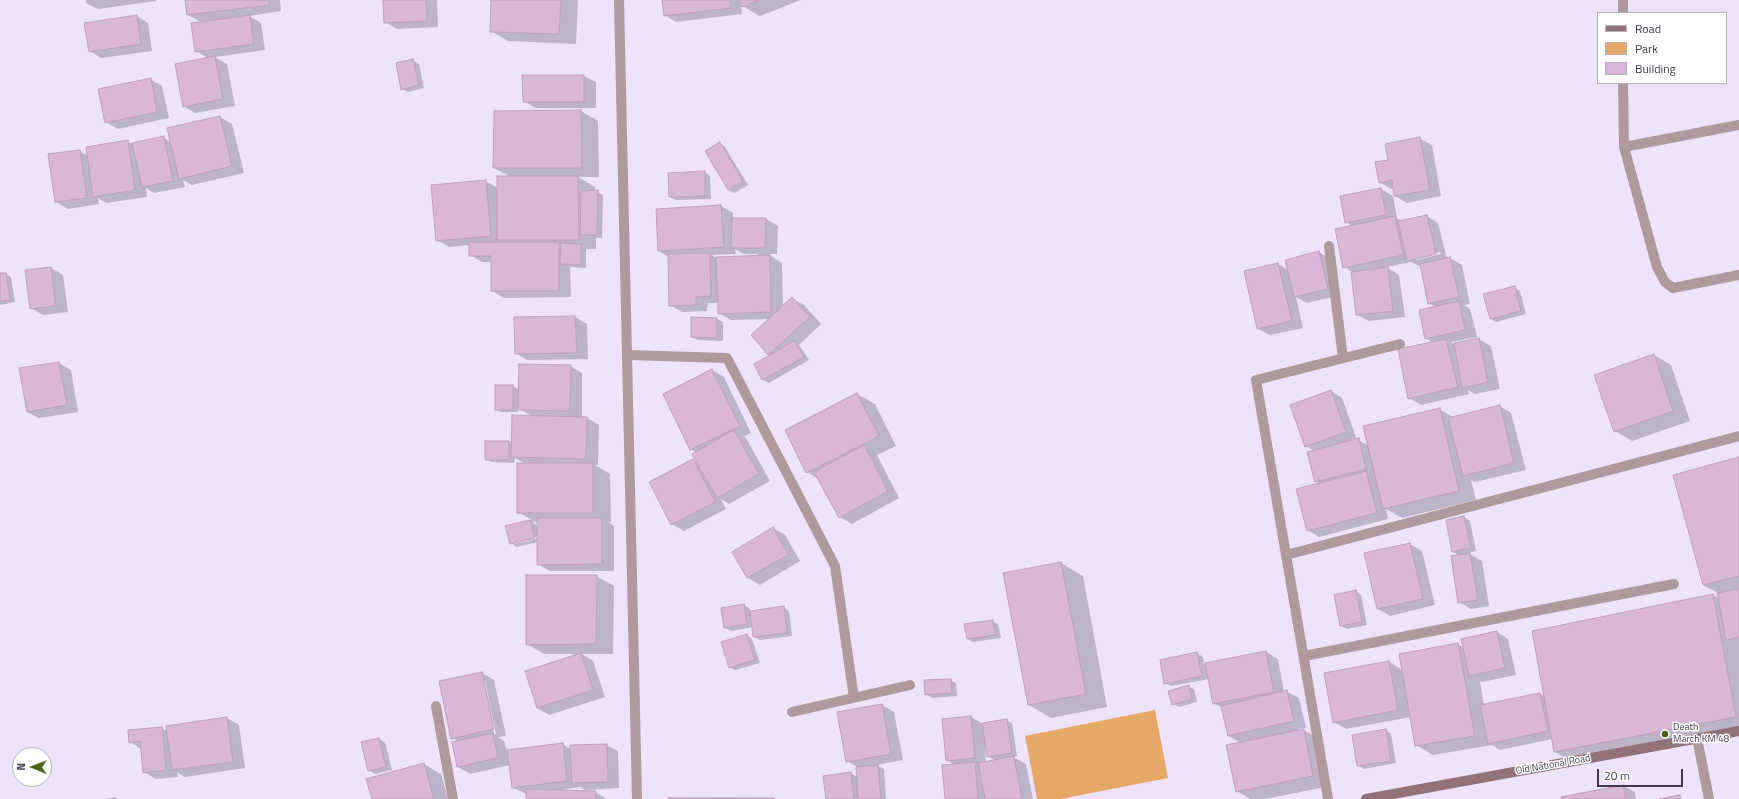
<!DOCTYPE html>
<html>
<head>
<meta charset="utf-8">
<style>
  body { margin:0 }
  #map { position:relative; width:1739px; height:799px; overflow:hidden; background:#eee2fc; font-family:"Titillium Web",sans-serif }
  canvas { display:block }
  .legend { position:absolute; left:1597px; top:12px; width:130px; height:72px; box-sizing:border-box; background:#fff; border:1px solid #b3b0b6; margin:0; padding:5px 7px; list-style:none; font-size:12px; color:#403949 }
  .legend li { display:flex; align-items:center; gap:8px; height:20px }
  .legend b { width:20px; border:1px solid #b3b0b6 }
  .north { position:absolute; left:12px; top:747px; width:40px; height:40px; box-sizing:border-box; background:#fff; border:1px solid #b3b0b6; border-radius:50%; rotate:271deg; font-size:11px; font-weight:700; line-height:16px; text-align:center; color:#403949 }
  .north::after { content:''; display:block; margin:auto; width:14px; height:18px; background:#496211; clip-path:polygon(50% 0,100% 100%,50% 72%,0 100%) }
  .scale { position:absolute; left:1597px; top:769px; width:86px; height:18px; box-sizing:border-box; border:2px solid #403949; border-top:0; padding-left:5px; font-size:12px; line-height:14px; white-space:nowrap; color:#403949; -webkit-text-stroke:3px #fff; paint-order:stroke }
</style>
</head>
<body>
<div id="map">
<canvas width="1739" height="799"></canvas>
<ul class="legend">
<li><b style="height:5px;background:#927278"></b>Road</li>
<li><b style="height:11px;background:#e6a866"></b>Park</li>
<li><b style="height:11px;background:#d9b7d9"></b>Building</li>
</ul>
<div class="north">N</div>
<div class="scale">20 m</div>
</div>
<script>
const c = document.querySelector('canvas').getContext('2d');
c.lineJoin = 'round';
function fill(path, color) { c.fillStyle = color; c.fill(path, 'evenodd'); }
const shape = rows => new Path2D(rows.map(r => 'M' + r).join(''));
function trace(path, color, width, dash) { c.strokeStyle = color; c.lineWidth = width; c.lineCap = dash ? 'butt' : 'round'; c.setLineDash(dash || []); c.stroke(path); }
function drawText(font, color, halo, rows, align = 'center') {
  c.font = font + ' "Titillium Web",sans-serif'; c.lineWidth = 3; c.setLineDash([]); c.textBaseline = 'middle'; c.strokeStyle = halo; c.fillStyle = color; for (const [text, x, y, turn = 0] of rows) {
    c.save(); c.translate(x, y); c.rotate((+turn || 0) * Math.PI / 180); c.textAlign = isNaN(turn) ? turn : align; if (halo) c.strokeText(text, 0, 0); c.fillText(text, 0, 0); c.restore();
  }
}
fill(shape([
  [1155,710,1168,778,1061,799,1037,799,1025,736]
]), '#e6a866');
fill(shape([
  [86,0,156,0,156,1,98,9,86,3],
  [186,0,280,0,281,11,249,16,261,23,265,50,215,57,227,64,235,106,195,113,183,106,208,58,196,51,201,22,188,15],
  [384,0,437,0,438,27,397,29,385,22],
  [492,0,578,0,576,44,508,41,491,31],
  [663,0,801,0,760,16,741,5,742,14,676,22,665,15],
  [136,16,148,23,152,51,101,58,90,51],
  [413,60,419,64,424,88,408,92,402,89],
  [584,76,596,82,596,108,536,108,524,101],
  [150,79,162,86,169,118,118,129,106,122],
  [581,111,598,121,599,177,578,177,595,187,595,191,603,195,602,238,596,238,596,249,586,249,586,268,570,267,571,297,504,298,492,291,492,262,482,262,470,255,470,245,449,247,437,240,485,181,498,188,511,177,494,168,495,112],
  [220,117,232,124,244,173,192,185,183,180,185,187,154,193,146,188,147,197,106,203,98,198,99,204,68,209,56,202,80,151,88,156,128,142,133,144,164,138,171,142],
  [1420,139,1432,145,1441,196,1407,203,1395,196,1394,188,1391,189,1379,182,1389,160],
  [720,144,725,147,748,185,734,193,729,190],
  [705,172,710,176,711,199,676,200,670,197],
  [1381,189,1393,196,1397,218,1402,221,1427,216,1438,223,1447,259,1450,258,1462,265,1470,304,1464,305,1470,309,1477,337,1451,342,1454,344,1479,339,1491,346,1500,389,1475,394,1468,390,1469,394,1421,405,1409,398,1433,343,1426,338,1436,307,1428,303,1421,267,1411,262,1386,267,1399,275,1405,317,1369,321,1357,315,1354,273,1344,267,1353,226,1346,222],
  [1440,252,1441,254,1416,260,1416,258],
  [721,206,733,213,733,219,766,219,778,226,777,254,768,254,782,263,783,307,792,299,804,305,821,324,799,345,809,360,769,383,763,380,755,365,772,355,769,354,770,319,731,320,719,313,719,303,708,303,707,311,682,312,670,305,669,257,659,251,657,210],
  [735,249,744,254,757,254,757,256,716,258,712,255,736,254],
  [1319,252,1330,259,1340,295,1307,303,1296,297,1303,328,1270,335,1258,329,1278,264,1288,270],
  [51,268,63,275,68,312,43,315,31,308,26,271],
  [0,274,5,274,11,277,15,302,0,305],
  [1514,287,1520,291,1526,314,1496,322,1491,319],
  [575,317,587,324,588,359,527,360,516,353,515,318],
  [692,318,717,319,723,322,723,341,698,340,692,337],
  [1654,355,1671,365,1690,421,1632,441,1615,431],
  [59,363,71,370,78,412,39,418,27,412,20,369],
  [570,366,582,373,582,418,587,418,599,425,598,465,595,465,610,474,611,522,608,522,614,526,614,571,550,571,538,564,538,542,516,547,511,543,506,527,532,520,518,512,526,464,515,458,514,463,492,462,486,459,509,442,512,444,533,417,518,408,518,412,501,412,496,409,512,386,520,390],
  [532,522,538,522,538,529,535,524],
  [539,536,540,538,514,544,514,542],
  [712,370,724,377,751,433,743,437,746,438,770,481,729,504,721,499,726,509,684,531,672,524,693,460,699,464,697,453,691,449,664,394],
  [1331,391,1342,398,1357,440,1369,445,1439,409,1455,418,1500,406,1511,413,1526,470,1475,482,1471,480,1476,500,1402,518,1386,509,1388,519,1319,537,1308,530,1320,484,1316,481,1315,451,1306,446],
  [857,394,875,404,896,446,877,455,899,498,852,524,840,517,819,479,807,472],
  [1739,459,1739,733,1577,764,1555,752,1552,739,1500,750,1492,745,1433,755,1416,745,1411,717,1346,729,1334,722,1389,662,1402,670,1458,644,1464,648,1497,632,1508,639,1516,675,1482,682,1480,681,1484,705,1540,694,1545,696,1713,595,1719,599,1718,593,1703,585],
  [1464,517,1470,521,1476,551,1468,553,1482,561,1489,606,1471,609,1459,602,1460,556,1453,552],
  [773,528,785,535,800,561,760,585,748,578,733,552],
  [1410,544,1422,551,1435,605,1390,616,1378,609,1365,554],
  [1061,563,1083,576,1107,707,1051,718,1029,705],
  [596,576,614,586,613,654,582,654,593,661,605,697,549,715,537,708,579,654,544,654,527,644],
  [1356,591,1361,595,1367,625,1347,629,1341,626],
  [744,605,750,609,750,612,783,607,789,611,792,636,760,640,754,637,753,627,731,631,725,628],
  [992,621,998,624,1001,638,973,642,968,639],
  [747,635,752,639,760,663,735,670,729,667],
  [1266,652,1278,659,1284,692,1287,692,1299,698,1306,728,1298,729,1299,731,1304,730,1321,740,1330,786,1265,799,1250,799,1237,791,1241,743,1229,736,1223,708,1213,703,1209,679,1171,686,1165,683,1197,653,1203,657,1204,664],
  [482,673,494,680,506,736,498,737,504,741,507,751,562,744,571,749,606,745,618,751,619,788,585,790,579,786,579,787,561,790,595,792,607,799,527,799,527,794,513,788,510,765,470,774,458,767,453,743,459,742,452,738],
  [483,681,485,681,496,734,494,734],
  [950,680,956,683,957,696,932,698,926,694],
  [1188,686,1194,689,1197,702,1179,707,1173,704],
  [882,705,894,712,903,760,876,765,884,769,886,799,827,799,851,773,857,777,857,767,847,761,839,713],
  [971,717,983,724,1006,720,1012,723,1017,756,1013,757,1026,764,1033,799,946,799,955,765,947,760,943,720],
  [985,746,987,746,988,756,996,761,986,763],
  [227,718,239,725,245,768,185,777,177,772,178,777,156,779,144,772,141,749,130,742,162,728,167,731],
  [1386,730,1391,734,1396,763,1364,769,1358,765],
  [379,739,385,742,392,770,375,774,369,770],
  [424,764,441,774,448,799,373,799],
  [1623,786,1635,792,1636,799,1562,799],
  [115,797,117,799,106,799]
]), '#0003');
const building = shape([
  [185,0,269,0,270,5,187,15,185,0],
  [383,0,426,0,427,21,384,23,383,0],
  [491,0,561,0,559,34,490,32,491,0],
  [662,0,730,0,731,8,664,16,662,0],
  [739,0,759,0,742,7,739,0],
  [137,15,141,44,89,52,84,23,137,15],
  [250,15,254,44,195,52,191,23,250,15],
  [215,56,223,99,183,107,175,64,215,56],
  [413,59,419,85,401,90,396,63,413,59],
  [522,75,584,75,584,102,523,102,522,75],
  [151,78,157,112,105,123,98,89,151,78],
  [581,110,582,168,493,168,494,111,581,110],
  [220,116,232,166,179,179,167,128,220,116],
  [164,136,173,181,142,187,132,143,164,136],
  [1420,137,1430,190,1394,196,1392,180,1379,183,1375,162,1388,160,1385,144,1420,137],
  [128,140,135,190,93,197,86,147,128,140],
  [720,142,743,181,728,190,705,151,720,142],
  [80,150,87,198,55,202,48,154,80,150],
  [705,171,705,196,669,197,668,173,705,171],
  [497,176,578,176,579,240,497,240,497,176],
  [486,180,491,236,436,241,431,185,486,180],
  [1381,188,1386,215,1345,223,1340,196,1381,188],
  [598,190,597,235,580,235,581,191,598,190],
  [721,205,724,247,658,251,656,209,721,205],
  [1427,215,1436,254,1407,261,1398,221,1427,215],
  [1395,216,1403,255,1343,268,1335,229,1395,216],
  [732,218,766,218,765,248,731,248,732,218],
  [469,242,559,242,559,291,491,291,491,256,469,256,469,242],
  [561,243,581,244,581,265,560,264,561,243],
  [1319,251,1328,289,1294,297,1285,260,1319,251],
  [710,253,711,296,696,297,696,305,669,306,668,254,710,253],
  [770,255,771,312,718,314,716,257,770,255],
  [1450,257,1459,297,1428,304,1420,264,1450,257],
  [1278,263,1292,321,1257,329,1244,271,1278,263],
  [51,267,56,306,30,309,25,270,51,267],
  [1388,267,1393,311,1356,315,1351,272,1388,267],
  [0,273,6,273,10,300,0,301,0,273],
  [1515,286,1521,311,1490,319,1483,294,1515,286],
  [792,297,810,317,768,355,751,335,792,297],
  [1459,301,1465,330,1425,339,1419,310,1459,301],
  [575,316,577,353,515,354,514,317,575,316],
  [691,317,717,318,717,338,691,337,691,317],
  [1479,338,1488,382,1462,388,1454,343,1479,338],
  [1446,339,1458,387,1408,399,1398,349,1446,339],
  [794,341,804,357,762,380,754,364,794,341],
  [1654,354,1673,411,1614,432,1594,375,1654,354],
  [59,362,67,405,27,412,19,368,59,362],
  [519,364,571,365,570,411,518,410,519,364],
  [712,369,740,426,690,450,663,394,712,369],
  [495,385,513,385,513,410,495,410,495,385],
  [1331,390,1346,432,1305,447,1290,405,1331,390],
  [857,393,879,436,806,473,785,430,857,393],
  [1500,405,1514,463,1463,476,1448,418,1500,405],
  [1440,408,1459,491,1383,509,1363,426,1440,408],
  [512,415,587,417,586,459,511,457,512,415],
  [734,430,759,474,717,498,692,454,734,430],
  [1359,438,1366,469,1315,482,1307,452,1359,438],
  [485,441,509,441,509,460,485,460,485,441],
  [864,445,888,491,839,518,814,472,864,445],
  [1739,457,1739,576,1703,585,1673,475,1739,457],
  [693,459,715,502,671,525,649,482,693,459],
  [517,463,593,463,593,513,517,513,517,463],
  [1366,471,1377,513,1307,531,1296,489,1366,471],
  [1464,516,1471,548,1452,552,1446,520,1464,516],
  [537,518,602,518,602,564,537,565,537,518],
  [530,520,535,538,510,544,505,526,530,520],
  [773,527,788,555,747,578,732,552,773,527],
  [1410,543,1423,599,1377,609,1364,553,1410,543],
  [1470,553,1478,600,1458,603,1451,556,1470,553],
  [1061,562,1086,694,1028,705,1003,573,1061,562],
  [526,575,597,575,596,644,526,645,526,575],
  [1739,589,1739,637,1726,640,1717,593,1739,589],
  [1356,590,1362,622,1340,626,1334,595,1356,590],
  [1713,594,1736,717,1554,752,1532,631,1713,594],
  [744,604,747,624,724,628,721,608,744,604],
  [784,606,787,633,753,637,750,611,784,606],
  [993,620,995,635,967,639,964,624,993,620],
  [1497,631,1505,668,1469,676,1461,639,1497,631],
  [747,634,755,660,729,668,721,642,747,634],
  [1458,643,1475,736,1415,746,1399,654,1458,643],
  [1266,651,1274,692,1213,704,1205,663,1266,651],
  [1197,652,1202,676,1164,684,1160,660,1197,652],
  [581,653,593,690,537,708,525,671,581,653],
  [1389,661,1398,710,1333,723,1324,673,1389,661],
  [482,672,494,729,451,739,439,681,482,672],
  [951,679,952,693,925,695,924,680,951,679],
  [1189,685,1192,699,1172,705,1168,691,1189,685],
  [1287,690,1294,721,1228,736,1221,706,1287,690],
  [1540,693,1548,731,1488,744,1480,705,1540,693],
  [882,704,891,754,846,762,837,712,882,704],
  [971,716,975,758,946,761,942,719,971,716],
  [227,717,233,762,172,770,166,726,227,717],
  [1007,719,1012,753,987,757,982,723,1007,719],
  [162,727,166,770,143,773,140,741,129,743,128,730,162,727],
  [1304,729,1313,776,1236,792,1226,745,1304,729],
  [1386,729,1391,761,1357,766,1352,735,1386,729],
  [493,733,498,758,457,767,452,742,493,733],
  [379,738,386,767,368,771,361,742,379,738],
  [563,743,567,781,512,788,507,750,563,743],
  [607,744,608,782,572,783,570,745,607,744],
  [1014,756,1022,799,985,799,978,763,1014,756],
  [975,762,978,799,945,799,942,765,975,762],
  [424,763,434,799,372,799,366,779,424,763],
  [878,765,881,799,858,799,856,767,878,765],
  [851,772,854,799,826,799,823,776,851,772],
  [1623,785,1626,799,1561,799,1561,797,1623,785],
  [526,789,596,791,595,799,526,799,526,789],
  [1680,795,1681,799,1659,799,1680,795],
  [668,798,774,798,774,799,668,798]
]);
fill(building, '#d9b7d9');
trace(building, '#c09fc0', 1);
trace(shape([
  [436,706,453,799]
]), '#af999c', 10);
trace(shape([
  [619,0,637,799],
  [1623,0,1623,13],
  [1623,83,1624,147,1657,267,1665,282,1673,288,1739,275],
  [1624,147,1739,125],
  [1329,246,1343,358],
  [627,355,727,358,835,566,854,698],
  [1286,555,1739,436],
  [1304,656,1674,584],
  [792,712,910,685],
  [1697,738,1709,799],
  [1328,799,1256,380,1400,344]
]), '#af999c', 10);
trace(shape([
  [1366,799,1739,731]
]), '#927278', 10);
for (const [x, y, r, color] of [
  [1665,734,4,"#496211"]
]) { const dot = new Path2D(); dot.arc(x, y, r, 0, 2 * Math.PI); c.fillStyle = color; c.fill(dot); trace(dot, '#fff', 1.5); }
drawText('10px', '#403949', '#fff', [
  ["Death",1673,728],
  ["March KM 48",1673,740]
], 'left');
drawText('10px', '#403949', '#fff', [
  ["Old National Road",1553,765,-10]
]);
</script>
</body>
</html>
